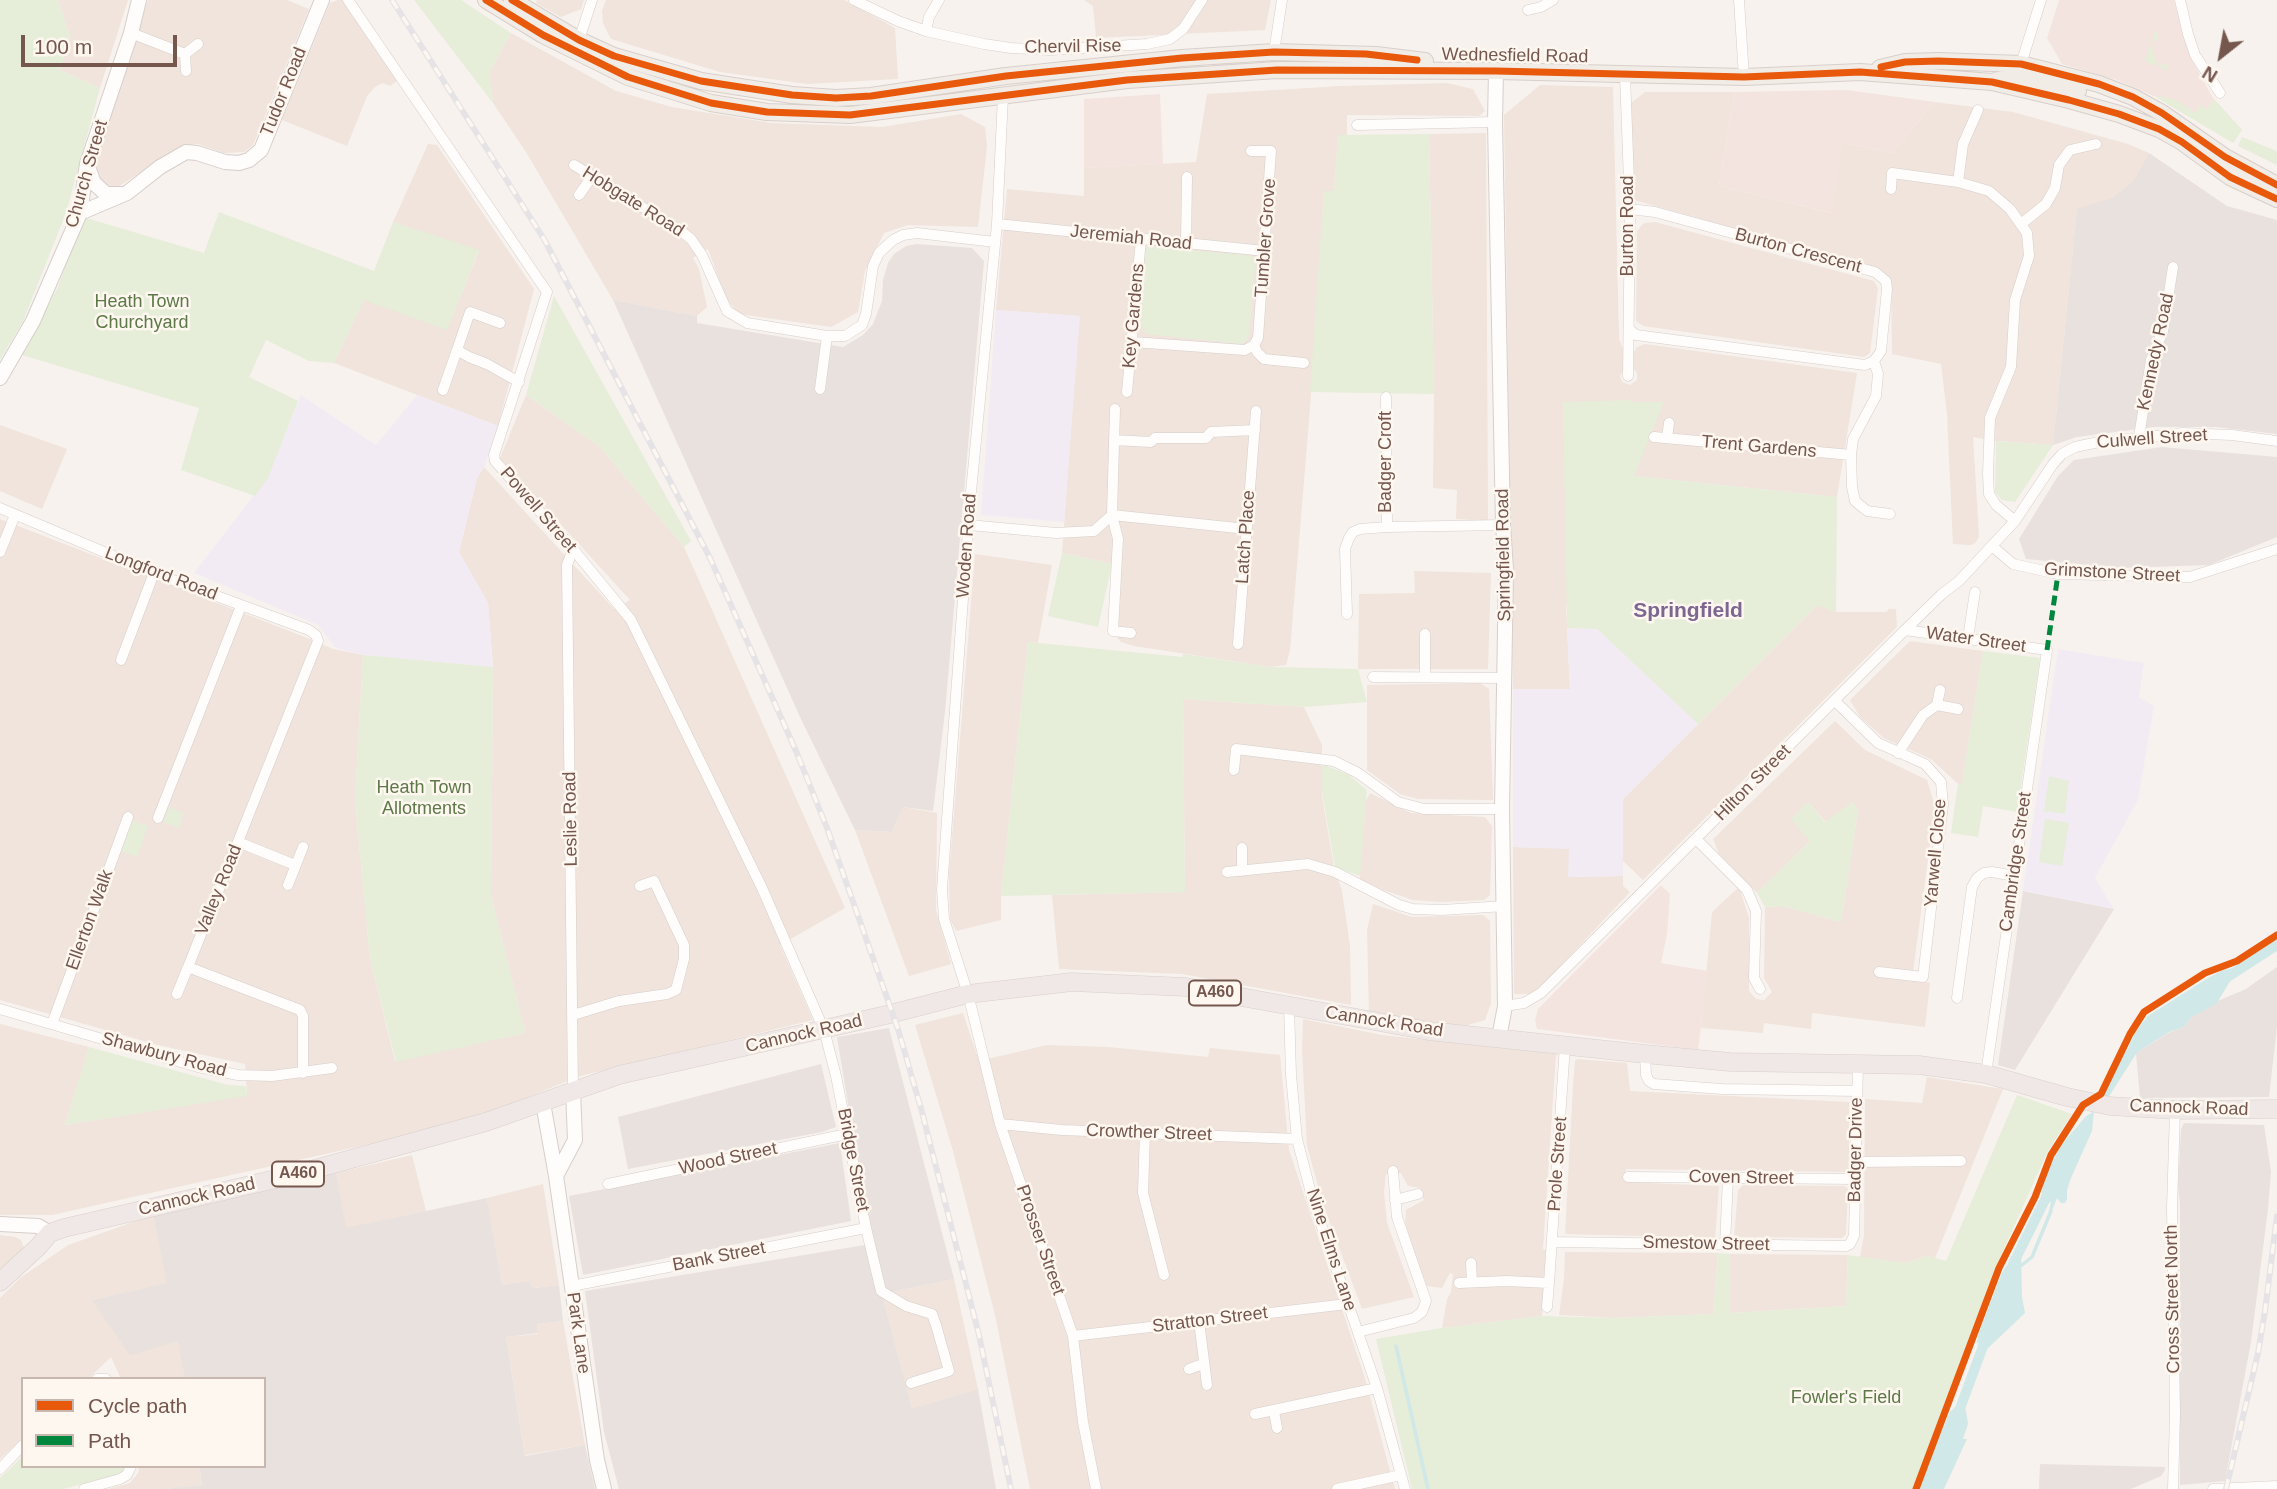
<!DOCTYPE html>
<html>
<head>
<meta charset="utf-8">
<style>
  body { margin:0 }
  #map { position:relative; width:2277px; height:1489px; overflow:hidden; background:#f7f2ee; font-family:Helvetica,sans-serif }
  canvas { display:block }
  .legend { position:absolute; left:21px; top:1377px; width:245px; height:91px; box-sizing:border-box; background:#fef7f0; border:2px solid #c7b7af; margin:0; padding:9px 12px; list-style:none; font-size:21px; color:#75574e }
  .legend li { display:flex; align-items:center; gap:14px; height:35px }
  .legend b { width:35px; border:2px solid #c7b7af }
  .north { position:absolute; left:2186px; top:21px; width:70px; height:70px; -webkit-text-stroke:5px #fef7f0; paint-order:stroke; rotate:211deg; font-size:19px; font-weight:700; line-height:28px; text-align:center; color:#75574e }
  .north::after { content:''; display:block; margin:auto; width:24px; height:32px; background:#75574e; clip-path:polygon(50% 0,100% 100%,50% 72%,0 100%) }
  .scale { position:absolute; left:21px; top:35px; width:156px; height:32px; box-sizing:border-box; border:4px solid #75574e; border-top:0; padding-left:9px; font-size:21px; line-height:24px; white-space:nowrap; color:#75574e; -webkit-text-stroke:5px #fef7f0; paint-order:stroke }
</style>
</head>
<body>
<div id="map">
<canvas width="2277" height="1489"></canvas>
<ul class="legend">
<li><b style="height:9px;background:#e8590c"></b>Cycle path</li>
<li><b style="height:9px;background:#00873e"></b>Path</li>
</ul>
<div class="north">N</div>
<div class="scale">100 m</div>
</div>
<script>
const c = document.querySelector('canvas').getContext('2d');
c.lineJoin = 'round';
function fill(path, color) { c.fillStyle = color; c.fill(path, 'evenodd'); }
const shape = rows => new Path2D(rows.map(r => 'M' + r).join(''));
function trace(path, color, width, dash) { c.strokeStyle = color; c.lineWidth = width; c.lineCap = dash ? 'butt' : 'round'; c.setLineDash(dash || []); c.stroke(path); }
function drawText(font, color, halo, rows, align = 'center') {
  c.font = font + ' Helvetica,sans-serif'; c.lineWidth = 5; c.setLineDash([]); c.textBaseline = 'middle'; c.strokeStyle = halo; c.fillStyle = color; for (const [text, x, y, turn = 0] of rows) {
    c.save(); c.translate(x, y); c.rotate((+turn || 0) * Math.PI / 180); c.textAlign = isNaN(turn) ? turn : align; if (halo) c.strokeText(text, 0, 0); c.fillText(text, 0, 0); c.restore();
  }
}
fill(shape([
  [58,0,128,0,100,88,60,70,70,36],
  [148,0,287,0,309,9,253,145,244,152,224,153,198,144,183,145,116,188,103,184,95,176,96,154],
  [338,0,343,0,397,81,390,86,382,83,375,87,367,96,347,146,282,120,330,3],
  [537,0,584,0,581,9,561,17,536,3],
  [606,0,844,0,895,28,898,79,807,84,720,72,611,39,603,23,602,11],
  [1084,0,1271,0,1265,30,1096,38,1093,6],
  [511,33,616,91,672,107,771,123,882,127,961,114,985,127,987,146,978,227,908,225,884,233,865,271,858,312,831,327,739,314,726,299,708,249,693,258,699,269,707,307,697,316,613,300,526,152,493,103,489,73],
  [1447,83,1473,89,1485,111,1479,116,1347,115,1347,135,1338,135,1334,192,1324,192,1310,408,1290,650,1286,665,1271,667,1134,646,1121,642,1111,631,1112,564,1062,553,1079,316,996,310,1007,189,1084,196,1084,168,1196,162,1207,94,1341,86],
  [1540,85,1613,87,1619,339,1624,351,1624,369,1620,376,1622,382,1630,385,1637,380,1637,373,1634,369,1633,354,1637,347,1645,344,1857,373,1837,497,1634,476,1566,606,1570,689,1513,689,1504,115],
  [1645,92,1734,92,1719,186,1831,213,1842,142,1892,153,1935,102,2013,112,2128,144,2149,153,2133,181,2112,198,2077,210,2053,445,1996,441,1973,437,1979,537,1975,543,1971,545,1953,544,1947,414,1941,364,1892,354,1891,282,1875,268,1634,200,1631,103],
  [1486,133,1488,521,1456,519,1457,490,1433,488,1434,394,1429,134],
  [428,144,437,145,534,289,498,426,334,363,364,299,447,329,479,251,393,222],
  [1655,222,1874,281,1878,288,1870,353,1864,357,1643,326,1636,321,1637,231,1644,223],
  [526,395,600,447,684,547,845,908,780,945,813,1020,580,1076,493,1111,406,1136,52,1215,0,1215,0,1024,89,1047,65,1125,247,1095,245,1064,158,1045,0,1000,0,519,310,639,333,649,363,655,355,801,370,958,395,1061,525,1033,491,895,493,667,488,603,459,552,477,478,484,467,614,609,630,600,500,458],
  [0,425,67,449,42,509,0,491],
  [975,554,1052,565,1038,643,1028,642,1001,896,1001,920,956,931,950,919,949,874],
  [1414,571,1491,573,1488,669,1358,669,1359,594,1415,593],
  [1818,604,1836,612,1886,612,1889,609,1896,609,1897,627,1643,880,1623,861,1623,799],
  [1910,641,1983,651,1962,784,1958,784,1931,759,1885,739,1860,717,1850,700],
  [1480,683,1489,689,1493,800,1418,799,1400,794,1367,770,1367,685],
  [1183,699,1304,707,1322,745,1322,796,1334,867,1342,891,1350,946,1351,1005,1182,974,1059,969,1052,895,1185,892],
  [1835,721,1865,750,1927,780,1935,807,1912,979,1930,983,1925,1027,1812,1013,1811,1029,1764,1023,1763,1033,1701,1028,1712,912,1739,887,1749,918,1749,991,1756,999,1764,1000,1772,992,1764,978,1765,907,1782,906,1841,922,1858,810,1853,802,1826,822,1808,802,1810,841,1757,893,1719,854,1713,839],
  [1370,793,1411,813,1485,817,1492,826,1490,895,1484,900,1441,902,1413,900,1383,890,1360,879,1360,813],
  [903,807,937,813,936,910,951,964,909,976,855,830,892,832],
  [1513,847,1569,848,1569,877,1623,876,1623,886,1630,892,1534,994,1514,994],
  [1373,904,1412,917,1483,915,1490,921,1491,1003,1485,1020,1461,1027,1369,1015,1367,930],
  [963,1013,979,1061,1047,1045,1108,1047,1208,1057,1210,1048,1280,1055,1289,1150,1364,1375,1395,1489,1030,1489,995,1315,953,1151,915,1025],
  [1303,1019,1382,1035,1556,1054,1543,1249,1546,1250,1542,1316,1442,1328,1447,1299,1451,1292,1453,1274,1450,1273,1442,1288,1427,1286,1415,1256,1405,1222,1406,1210,1424,1200,1420,1188,1408,1186,1401,1173,1386,1174,1384,1192,1387,1223,1414,1297,1362,1309,1323,1204,1307,1146,1302,1049],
  [1577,1059,1627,1063,1630,1091,1849,1102,1849,1172,1626,1169,1625,1182,1719,1186,1715,1238,1565,1234,1573,1086,1575,1061],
  [1927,1077,2003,1089,1935,1258,1928,1256,1905,1263,1860,1257,1864,1235,1865,1099,1922,1103],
  [412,1155,426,1211,345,1229,336,1173],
  [543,1184,559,1285,533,1288,529,1281,502,1285,487,1198],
  [1743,1185,1845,1186,1848,1189,1846,1234,1842,1238,1734,1237,1738,1190],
  [153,1215,168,1283,92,1300,179,1340,185,1379,121,1379,111,1357,88,1379,23,1379,23,1438,0,1459,0,1298,20,1278,68,1245],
  [0,1235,15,1237,21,1240,24,1248,0,1270],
  [1565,1252,1718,1253,1713,1314,1612,1318,1559,1315,1564,1279],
  [1730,1254,1848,1255,1846,1306,1729,1313],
  [954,1279,978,1389,912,1410,882,1294],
  [563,1321,585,1445,525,1455,506,1337,538,1334,537,1324],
  [138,1466,199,1466,202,1485,162,1489,108,1489,130,1483,139,1472]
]), '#f0e4dc');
fill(shape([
  [2059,0,2174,0,2193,62,2213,98,2242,130,2233,143,2169,103,2145,92,2117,80,2062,64,2047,38],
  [1847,90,1935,102,1892,153,1842,142,1832,213,1719,186,1734,92],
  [1160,94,1163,164,1084,168,1084,99],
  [1661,885,1670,894,1667,934,1661,963,1708,971,1698,1050,1537,1029,1535,1020,1538,1009]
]), '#f4e4df');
fill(shape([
  [2149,153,2227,206,2277,220,2277,434,2216,427,2154,427,2077,437,2053,445,2077,209,2112,198,2133,181],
  [917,244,972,248,984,261,945,712,933,811,903,807,892,832,855,830,800,717,613,300,697,316,697,323,843,347,863,335,873,324,882,301,883,280,888,263,894,254,906,246],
  [2162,447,2277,457,2277,537,2209,565,2121,568,2026,559,2019,539,2058,476,2074,460],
  [2023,891,2114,909,2015,1070,1998,1065],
  [2277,967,2277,1027,2269,1097,2140,1098,2136,1053,2170,1032,2182,1028,2192,1017,2220,1000,2246,989],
  [889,1028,954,1279,882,1294,912,1409,978,1389,996,1489,619,1489,604,1432,585,1291,871,1244,837,1037],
  [821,1064,836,1127,822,1132,628,1169,618,1117],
  [2184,1123,2264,1125,2271,1172,2268,1209,2251,1342,2225,1481,2180,1485,2180,1203,2178,1188,2181,1129],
  [840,1143,851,1221,583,1275,569,1196],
  [336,1173,346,1228,487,1198,502,1285,529,1281,533,1288,559,1285,563,1321,537,1324,538,1333,506,1337,525,1456,585,1445,595,1489,162,1489,202,1485,199,1466,264,1466,264,1379,185,1379,178,1341,130,1355,92,1300,167,1283,153,1215],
  [2040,1464,2165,1467,2165,1470,2161,1476,2131,1489,2039,1489]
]), '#e9e1dd');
fill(shape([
  [996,310,1080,316,1064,522,981,515],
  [301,395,376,445,417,395,498,426,484,467,477,478,459,552,488,603,493,667,363,655,336,648,318,625,194,573,267,478],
  [1567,628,1597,629,1698,724,1623,799,1623,876,1568,877,1569,849,1513,847,1513,689,1570,689],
  [2058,649,2144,663,2139,697,2154,706,2138,800,2095,878,2114,909,2023,891]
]), '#f3ebf4');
fill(shape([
  [0,0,58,0,70,36,60,70,100,88,66,213,23,321,0,360],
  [414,0,461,0,511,33,489,73,493,103],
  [2156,28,2158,39,2151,42,2154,55,2158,66,2166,63,2169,71,2145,61],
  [2158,96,2176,100,2196,113,2200,105,2207,109,2211,102,2216,101,2242,130,2233,143,2157,98],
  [1429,134,1434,394,1310,392,1324,191,1334,191,1338,135],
  [2242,137,2277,151,2277,165,2238,146],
  [219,212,374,271,393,222,479,250,447,330,364,300,334,363,309,361,266,340,249,377,298,401,268,478,255,496,181,470,199,408,22,355,58,287,83,217,204,253],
  [1149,246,1252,256,1256,258,1249,335,1246,341,1240,344,1146,334,1141,326,1145,251],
  [554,296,691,541,684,547,600,447,526,395],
  [1631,400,1632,402,1664,402,1634,476,1837,497,1836,612,1817,605,1698,724,1597,629,1567,628,1563,402],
  [1996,441,2053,445,2015,502,2002,500,1995,492],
  [1062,553,1112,564,1098,627,1048,616],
  [1028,642,1182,657,1183,654,1271,667,1358,669,1367,702,1304,707,1183,699,1185,892,1001,896],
  [1983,651,2040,658,2017,812,1983,806,1978,837,1951,833,1958,784,1962,784],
  [363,655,493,667,491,895,525,1033,396,1062,370,958,355,801],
  [1325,765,1349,775,1367,790,1360,876,1335,867,1322,792,1322,766],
  [2049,776,2069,781,2065,814,2044,811],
  [1808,802,1825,822,1853,802,1858,810,1841,922,1782,906,1765,907,1757,893,1810,841,1791,819],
  [169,807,184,813,179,828,163,822],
  [2045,819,2069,823,2062,866,2039,862],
  [132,820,148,826,137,857,121,851],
  [89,1047,228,1085,246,1086,247,1096,65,1125],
  [2017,1095,2072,1114,2048,1151,1993,1273,1914,1489,1412,1489,1376,1339,1442,1328,1542,1316,1612,1318,1713,1314,1718,1253,1730,1254,1730,1313,1846,1306,1848,1255,1905,1263,1928,1256,1946,1261],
  [23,1456,23,1466,125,1466,123,1471,117,1475,63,1489,0,1489,0,1478]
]), '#e6edd9');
fill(shape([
  [2230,969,2236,971,2217,1003,2192,1017,2182,1028,2169,1032,2136,1053,2130,1053,2129,1047,2135,1033,2148,1016,2208,978,2223,970],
  [2094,1111,2092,1131,2071,1178,2067,1190,2067,1199,2065,1203,2061,1203,2057,1198,2052,1211,2048,1215,2051,1202,2043,1204,2041,1197,2045,1177,2060,1147,2085,1117],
  [2019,1251,2021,1252,2022,1297,2025,1313,1987,1349,1980,1354,1977,1341,1980,1330,2002,1273,2009,1262],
  [1964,1398,1968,1424,1963,1439,1967,1439,1944,1489,1920,1489,1930,1458,1950,1412]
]), '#d0e8e7');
trace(shape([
  [2019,1265,2022,1265,2032,1257,2051,1211],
  [1396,1346,1428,1489]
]), '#d0e8e7', 3.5);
trace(shape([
  [2226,978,2277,945],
  [2097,1106,2137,1043],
  [2013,1264,2048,1194],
  [1959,1411,1985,1341]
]), '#d0e8e7', 10);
const street = shape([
  [348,0,547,292,494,455,495,461,573,549,631,620,762,888,824,1030,836,1076,866,1228,881,1291,906,1306,932,1314,936,1325,949,1371,911,1383],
  [854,0,898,21,926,31,984,44,1011,48,1050,50,1147,44,1170,39,1183,29,1202,0],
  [1739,0,1744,77],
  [2180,0,2188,34,2195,55,2220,93],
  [1528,10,1541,7,1553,0],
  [926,31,929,17,939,0],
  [131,33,185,54],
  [579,40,592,0],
  [1274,52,1282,0],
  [2021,64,2041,0],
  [186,71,185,54,198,44],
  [1625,75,1630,209,1628,376],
  [1003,96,997,224,970,502,942,889,944,919,968,994,1000,1124,1073,1336,1083,1422,1096,1489],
  [1357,125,1495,122],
  [574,165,678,229,691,239,702,255,727,311,747,323,827,336,845,336,862,325,866,314,873,266,879,253,893,240,903,235,917,233,995,242],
  [1958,182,1963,144,1978,110],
  [1891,189,1892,173,1958,182,1989,191,2010,209,2027,233,2029,256,2015,300,2011,367,1990,418,1988,474,1989,494,1996,505,2015,521],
  [579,195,591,178],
  [997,224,1265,251],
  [2021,224,2046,204,2055,188,2059,165,2070,150,2096,144],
  [1186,244,1187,177],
  [500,323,470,312,457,350,469,357,487,364,519,382],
  [1629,329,1636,335,1865,365,1874,361,1881,351,1887,289,1886,281,1875,272,1655,212,1630,209],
  [1133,342,1245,350,1254,345,1258,338,1271,151,1251,151],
  [1254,345,1257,352,1264,359,1304,363],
  [1874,361,1878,374,1876,396,1853,439,1851,455,1852,487,1855,501,1867,511,1890,514],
  [820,389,827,336],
  [443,390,457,350],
  [1127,392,1141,239],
  [1386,397,1387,527],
  [1115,409,1112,515,1118,539,1113,631,1131,633],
  [1654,437,1851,455],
  [2139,437,2151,360,2163,331,2173,267],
  [1667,438,1669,423],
  [1114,440,1151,442,1155,438,1206,438,1211,432,1255,430],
  [0,508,154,573,309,630,316,635,318,641,188,967,300,1010,303,1016,303,1073],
  [969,525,1056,533,1094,531,1112,515,1247,529],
  [1992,546,2013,564,2058,574,2190,577,2277,549],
  [573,549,567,565,573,1090],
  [0,552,15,515],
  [1347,614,1345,549,1349,538,1353,532,1360,529,1387,527,1503,525],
  [1905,630,2047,650,1986,1074],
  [1425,634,1425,676],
  [1968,638,1975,592],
  [1238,644,1256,411],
  [121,660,154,573],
  [1373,677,1505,678],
  [1835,701,1878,743,1925,764,1941,782,1943,805,1923,977,1879,972],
  [1937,705,1958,709],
  [1898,753,1923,715,1937,705,1940,690],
  [1234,770,1236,749,1334,761,1358,773,1398,802,1424,809,1502,809],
  [158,818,241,606],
  [1697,840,1747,890,1756,911,1754,978,1760,989],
  [238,842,295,865],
  [1242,871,1242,848],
  [1227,872,1308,864,1335,872,1399,905,1413,909,1442,910,1505,906],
  [288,885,303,847],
  [177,994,188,967],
  [1957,998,1972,887,1977,878,1984,873,1992,872,2015,876],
  [1289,1006,1291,1075,1297,1139,1313,1201,1377,1388,1405,1489],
  [1505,1006,1524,1003,1541,993,1905,630,1942,594,1959,581,2015,521,2053,464,2062,454,2075,447,2094,443,2183,433,2232,435,2277,441],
  [0,1009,198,1067,238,1075,272,1076,332,1068],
  [573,1015,619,1001,667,994,676,990,684,959,684,945,654,881,640,886],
  [52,1024,128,817],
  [1645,1054,1646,1075,1649,1081,1654,1084,1722,1089,1857,1091],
  [1000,1124,1062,1130,1297,1139],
  [1145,1132,1143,1193,1164,1275],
  [1855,1162,1961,1161],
  [1628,1177,1855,1179],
  [608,1184,847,1134],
  [1395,1200,1418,1194],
  [1553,1242,1846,1246,1850,1244,1854,1236,1858,1064],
  [1725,1245,1728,1177],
  [1471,1263,1472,1282],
  [1459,1283,1507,1281,1549,1283,1565,1045],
  [572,1286,866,1228],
  [1547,1307,1549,1283],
  [1199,1321,1207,1385],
  [1358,1332,1414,1318,1422,1312,1426,1301,1397,1217,1393,1171],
  [1073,1336,1347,1304],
  [1189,1369,1203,1364],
  [97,1379,106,1379],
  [1274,1411,1277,1428],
  [1255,1414,1377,1388],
  [0,1469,23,1445],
  [84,1489,120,1479,127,1475,131,1466],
  [1337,1489,1401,1475],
  [2173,1489,2175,1414,2172,1208,2175,1110],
  [2213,1489,2277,1486]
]);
const secondary = shape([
  [1496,71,1495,122,1503,525,1506,570,1502,809,1505,1006,1499,1038],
  [88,167,94,183,106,194,123,194],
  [80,213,127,193,160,167,186,152,197,153,225,162,239,163,249,160,261,150,322,0],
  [0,378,33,321,80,213,87,164,131,33,139,0],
  [543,1103,556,1176,597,1460,604,1489],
  [556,1176,575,1140,573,1090],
  [0,1224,38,1226,50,1233]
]);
const primary = shape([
  [486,0,543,35,628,77,711,103,767,112,850,115,1127,80,1277,70,1496,71,1744,77,1860,72,1992,82,2069,100,2119,114,2159,129,2182,142,2230,177,2277,199],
  [512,0,579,40,614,56,701,81,792,95,836,98,871,96,1006,76,1182,58,1274,52,1376,55,1425,61],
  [1880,68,1905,62,1938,61,2021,64,2099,84,2133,97,2162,113,2225,157,2277,185],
  [1995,81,2019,75,2078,91]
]);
const highway = shape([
  [0,1282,38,1247,50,1233,64,1228,293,1175,486,1122,619,1075,886,1015,968,994,1072,982,1186,987,1429,1031,1645,1054,1730,1062,1919,1065,1986,1074,2067,1097,2110,1106,2175,1110,2277,1109]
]);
trace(street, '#d6ceca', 11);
trace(secondary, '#d7ceca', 16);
trace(primary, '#d8cfcb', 18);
trace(highway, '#d8cfcb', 19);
trace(street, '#fefdfc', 10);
trace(secondary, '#fefdfc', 14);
trace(primary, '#f2ece7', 16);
trace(highway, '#f0e8e6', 18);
const rail = shape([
  [392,0,544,239,710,558,796,751,827,828,898,1029,922,1112,979,1335,1011,1489],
  [2226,1489,2258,1353,2265,1311,2277,1216]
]);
trace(rail, '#e5e3e6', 6);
trace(rail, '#fef7f0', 3.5, [10]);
trace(shape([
  [2047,650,2058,574]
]), '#00873e', 5, [10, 5]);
trace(shape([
  [486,0,543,35,628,77,711,103,767,112,850,115,1127,80,1277,70,1496,71,1744,77,1860,72,1992,82,2069,100,2119,114,2159,129,2182,142,2230,177,2277,199],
  [512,0,579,40,614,56,701,81,792,95,836,98,871,96,1006,76,1182,58,1274,52,1366,54,1417,60],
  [1881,67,1905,62,1938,61,2021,64,2099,84,2133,97,2162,113,2225,157,2277,185],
  [1916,1489,1999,1268,2035,1197,2051,1155,2083,1105,2101,1094,2130,1034,2144,1012,2205,973,2237,961,2277,935]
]), '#e8590c', 7);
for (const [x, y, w] of [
  [1215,993,52],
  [298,1174,52]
]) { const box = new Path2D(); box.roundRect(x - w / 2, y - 12.5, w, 25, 5); c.fillStyle = '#fef7f0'; c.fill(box); trace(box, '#75574e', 2); }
drawText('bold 16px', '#75574e', null, [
  ["A460",1215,993],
  ["A460",298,1174]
]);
drawText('18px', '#75574e', '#fef7f0', [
  ["Chervil Rise",1073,47,-1],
  ["Wednesfield Road",1515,56,1],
  ["Tudor Road",284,92,-68],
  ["Church Street",87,174,-74],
  ["Hobgate Road",633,202,32],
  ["Burton Road",1628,226,-90],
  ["Jeremiah Road",1131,238,6],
  ["Tumbler Grove",1266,238,-86],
  ["Burton Crescent",1798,251,15],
  ["Key Gardens",1134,316,-85],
  ["Kennedy Road",2156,352,-78],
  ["Culwell Street",2152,439,-4],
  ["Trent Gardens",1759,447,5],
  ["Badger Croft",1386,462,-90],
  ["Powell Street",538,510,49],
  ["Latch Place",1246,537,-86],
  ["Woden Road",967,546,-86],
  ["Springfield Road",1504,555,-91],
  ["Grimstone Street",2112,573,3],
  ["Longford Road",161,574,21],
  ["Water Street",1976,640,8],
  ["Hilton Street",1753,783,-45],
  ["Leslie Road",571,819,-91],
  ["Yarwell Close",1936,853,-85],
  ["Cambridge Street",2016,862,-82],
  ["Valley Road",219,890,-68],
  ["Ellerton Walk",90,920,-70],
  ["Cannock Road",1384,1022,9],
  ["Cannock Road",804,1034,-13],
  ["Shawbury Road",164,1055,15],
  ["Cannock Road",2189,1108,2],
  ["Crowther Street",1149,1133,2],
  ["Badger Drive",1856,1150,-89],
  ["Wood Street",728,1159,-12],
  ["Bridge Street",853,1160,79],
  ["Prole Street",1558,1164,-86],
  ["Coven Street",1741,1178,1],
  ["Cannock Road",197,1197,-13],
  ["Prosser Street",1040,1240,71],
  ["Smestow Street",1706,1244,1],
  ["Nine Elms Lane",1331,1250,72],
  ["Bank Street",719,1257,-11],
  ["Cross Street North",2173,1299,-91],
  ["Stratton Street",1210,1320,-7],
  ["Park Lane",578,1333,82]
]);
drawText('18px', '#5c7947', '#fef7f0', [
  ["Heath Town",142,302],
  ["Churchyard",142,323],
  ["Heath Town",424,788],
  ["Allotments",424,809],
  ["Fowler's Field",1846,1398]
]);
drawText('bold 21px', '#7d6690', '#fef7f0', [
  ["Springfield",1688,611]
]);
</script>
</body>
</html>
